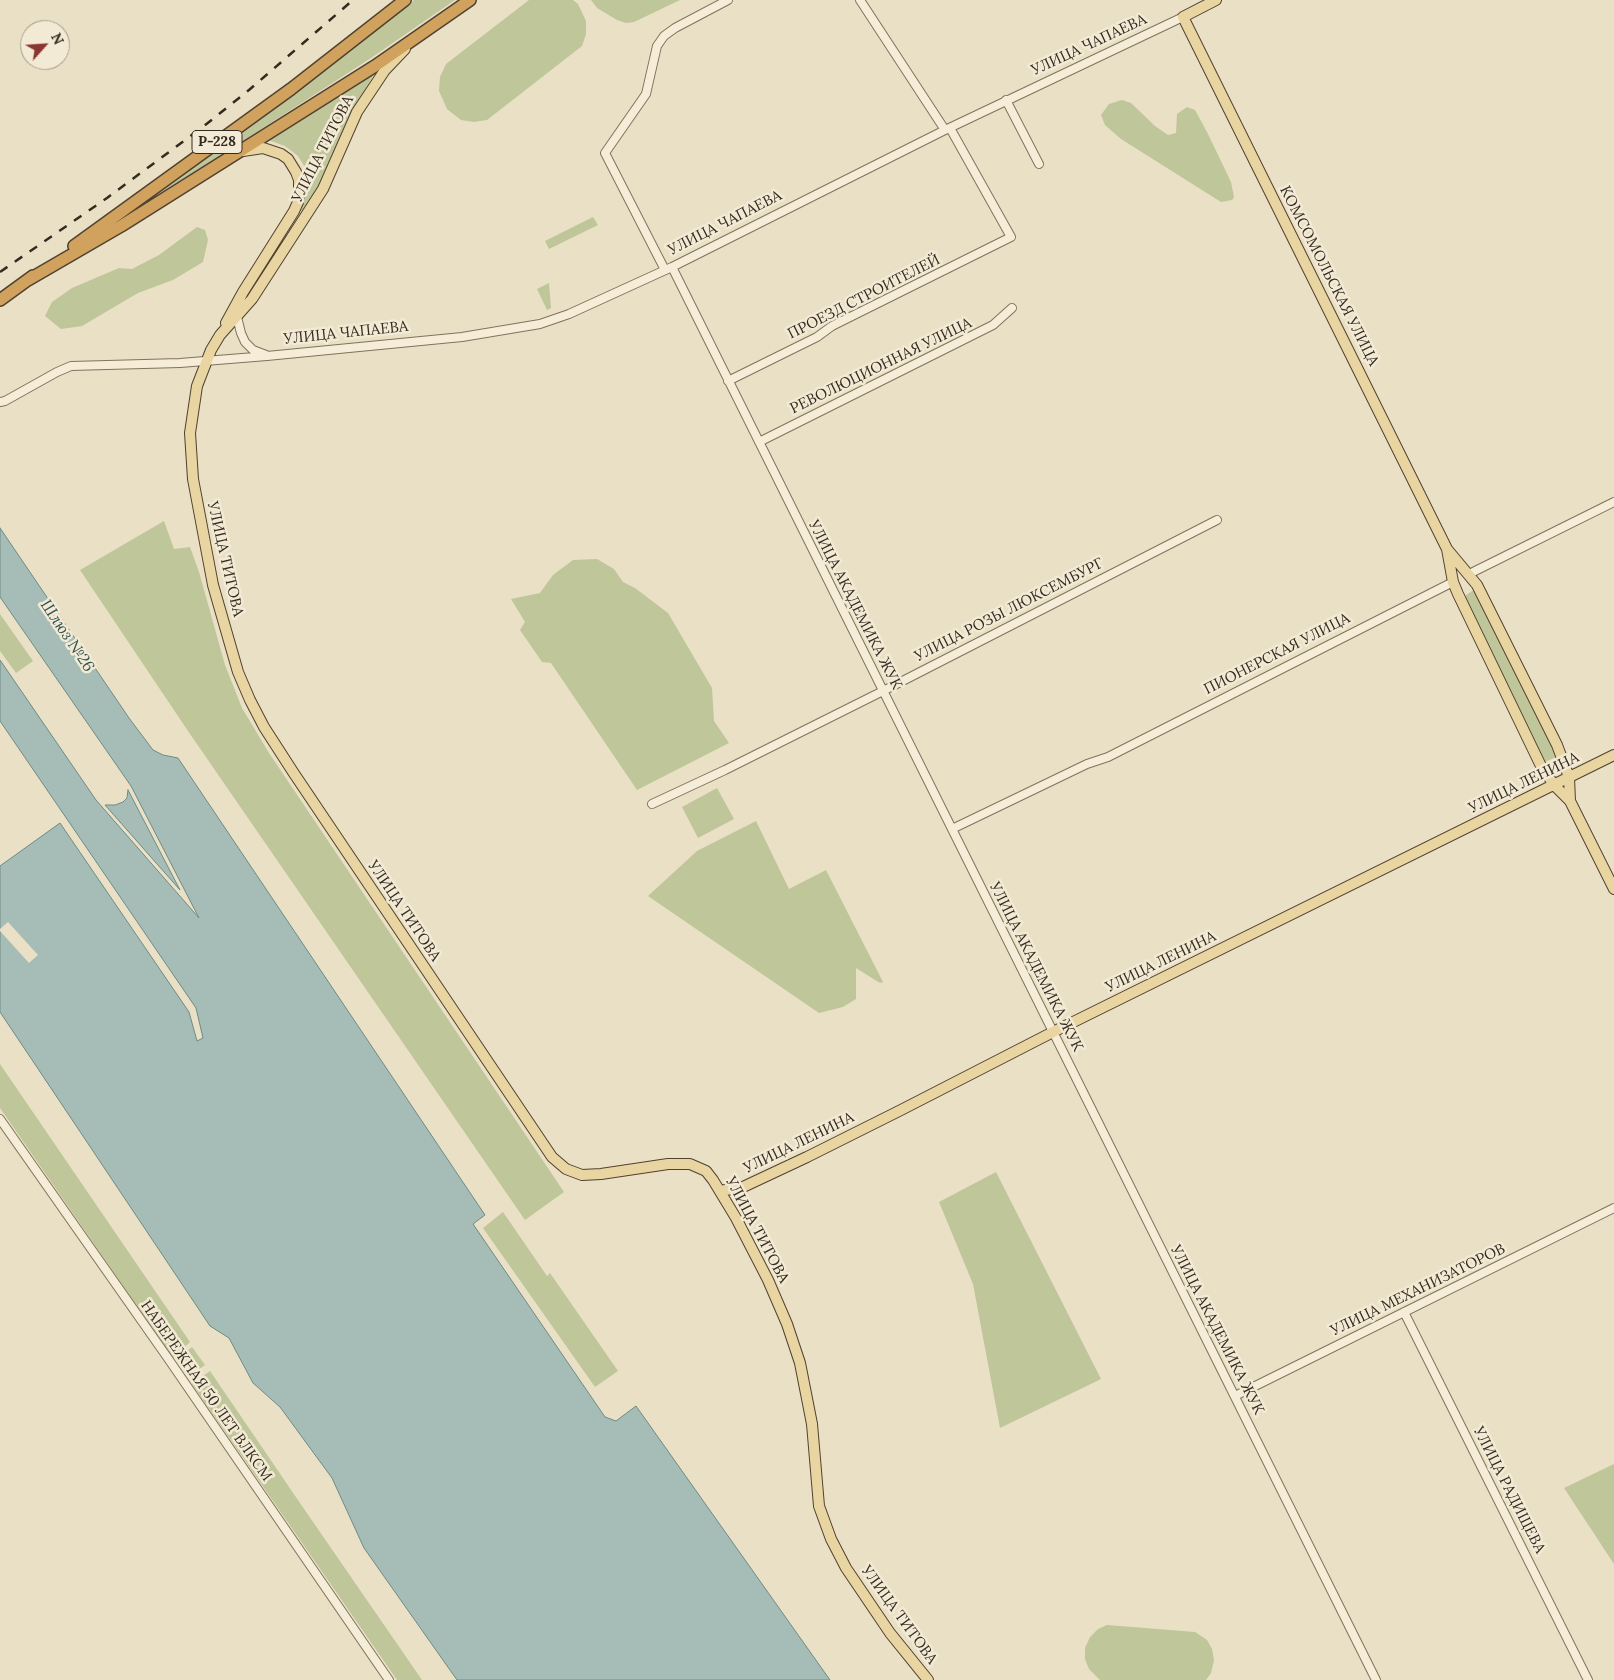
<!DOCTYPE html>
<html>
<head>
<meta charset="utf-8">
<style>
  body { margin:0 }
  #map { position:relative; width:1614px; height:1680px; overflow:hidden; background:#e9e0c5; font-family:Lora,serif }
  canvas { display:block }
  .north { position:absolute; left:20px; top:20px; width:50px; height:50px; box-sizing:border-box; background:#f2ead4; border:1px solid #a69d8c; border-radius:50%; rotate:64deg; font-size:14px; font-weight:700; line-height:20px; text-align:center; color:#342a1f }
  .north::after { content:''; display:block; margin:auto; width:18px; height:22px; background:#8b3633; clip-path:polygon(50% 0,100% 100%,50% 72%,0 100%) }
</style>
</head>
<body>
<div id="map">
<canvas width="1614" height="1680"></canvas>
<div class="north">N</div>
</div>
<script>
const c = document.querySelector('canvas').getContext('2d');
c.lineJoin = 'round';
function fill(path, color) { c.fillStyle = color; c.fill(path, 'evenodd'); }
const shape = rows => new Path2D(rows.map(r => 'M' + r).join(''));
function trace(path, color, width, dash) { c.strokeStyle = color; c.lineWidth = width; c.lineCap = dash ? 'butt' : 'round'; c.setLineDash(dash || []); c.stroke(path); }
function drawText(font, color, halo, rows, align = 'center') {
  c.font = font + ' Lora,serif'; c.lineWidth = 5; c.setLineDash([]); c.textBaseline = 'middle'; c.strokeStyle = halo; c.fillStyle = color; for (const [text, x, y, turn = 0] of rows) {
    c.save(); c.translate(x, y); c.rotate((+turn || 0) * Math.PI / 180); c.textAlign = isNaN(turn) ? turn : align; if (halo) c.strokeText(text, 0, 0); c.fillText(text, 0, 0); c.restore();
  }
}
fill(shape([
  [414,0,455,0,371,58,215,159,123,216,292,93],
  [529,0,573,0,578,4,586,21,586,34,582,46,487,120,474,122,461,120,447,109,439,91,440,77,446,64],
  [591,0,680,0,634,22,626,23,617,20,597,8],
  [374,74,356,105,319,187,303,212,300,210,305,196,307,182,306,169,298,156,285,146,268,140],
  [1122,100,1131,103,1155,126,1168,135,1176,133,1177,114,1187,107,1195,110,1207,132,1231,182,1234,197,1232,200,1221,202,1121,139,1105,125,1101,115,1109,104],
  [593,217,598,225,549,249,545,241],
  [197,227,205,230,208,240,203,262,173,280,138,293,82,326,61,329,45,316,52,302,72,288,119,268,132,269,159,255],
  [549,283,551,308,547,310,537,289],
  [164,521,174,549,190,547,199,572,225,665,242,708,269,753,564,1192,525,1220,188,731,80,570],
  [597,559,614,569,623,582,635,588,668,613,712,688,714,721,729,743,637,790,551,663,542,662,520,630,525,622,511,599,540,593,553,575,573,560],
  [1474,590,1476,591,1557,754,1556,757,1547,761,1544,761,1465,597,1466,595],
  [0,614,33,661,16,673,0,651],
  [717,788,734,819,698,838,682,807],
  [756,821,789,889,826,870,883,982,880,983,856,968,856,999,843,1007,819,1013,648,896,697,851],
  [0,1064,190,1342,173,1358,0,1108],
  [996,1172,1101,1379,1000,1428,973,1284,939,1202],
  [503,1212,547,1276,550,1273,618,1371,595,1387,483,1228],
  [192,1347,205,1365,190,1376,179,1358],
  [210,1371,302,1506,422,1680,397,1680,192,1384],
  [1614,1464,1614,1564,1564,1488],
  [1107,1625,1195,1632,1207,1640,1212,1649,1214,1660,1211,1673,1206,1680,1100,1680,1089,1669,1085,1659,1085,1648,1090,1637,1098,1629]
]), '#bfc69a');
const water = shape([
  [0,528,129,718,153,750,163,755,178,758,485,1215,473,1224,605,1417,616,1421,636,1406,830,1680,457,1680,364,1548,332,1478,280,1407,253,1383,229,1338,210,1326,0,1012,0,866,60,823,189,1012,197,1041,203,1038,196,1008,0,721,0,660,96,800,199,918,131,786,0,597,0,528],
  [128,790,180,890,105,805,115,805,123,802,127,798,128,790]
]);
fill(water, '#a6bdb7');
trace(water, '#6e8a84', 1);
fill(shape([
  [8,922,38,955,29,963,0,931,0,929]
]), '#e9e0c5');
const minor = shape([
  [860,0,945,130],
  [1006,100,1039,164],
  [672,267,1376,1680],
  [665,270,605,153,646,94,657,46,664,36,675,28,728,0],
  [237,317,241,333,245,342,253,350,266,355],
  [728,381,817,337,832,326,1011,237,950,128],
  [0,402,5,401,57,372,71,366,180,363,267,356,462,337,540,324,569,314,672,267,945,130,1183,17],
  [759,442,993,325,1012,308],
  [1469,574,1614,502],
  [652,804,725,770,883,691,1217,520],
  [952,829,1087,764,1108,757,1453,582],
  [0,1119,167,1357,389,1680],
  [1404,1312,1588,1680],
  [1235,1396,1614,1208]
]);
const major = shape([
  [1216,0,1183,17,1447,549,1477,585,1557,745,1569,777,1570,801],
  [405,49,385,70,357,112,323,189,252,299,220,335,211,350,197,386,190,433,193,479,213,585,238,672,250,700,264,727,293,772,552,1157,566,1169,582,1175,601,1174,668,1164,690,1164,706,1171,713,1180,736,1218,768,1280,787,1324,800,1363,812,1424,819,1506,831,1539,846,1568,890,1633,928,1680],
  [226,323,243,292,294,211,298,202,299,192,299,180,296,172,288,159,281,154,263,148,243,151],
  [1447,549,1453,582,1458,594,1540,764,1554,785,1570,801,1614,889],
  [720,1191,743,1187,807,1157,901,1110,1053,1032,1614,755]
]);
const highway = shape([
  [74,246,291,89,405,0],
  [28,280,121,226,375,66,470,0],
  [0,300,33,276]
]);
trace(minor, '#82725d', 10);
trace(major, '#514131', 12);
trace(highway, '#514131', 14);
trace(minor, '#f5edd7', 8);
trace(major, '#e9d5a1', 10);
trace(highway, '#d0a25e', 11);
trace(shape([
  [0,272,107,198,204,126,249,90,353,0]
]), '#342a1f', 2.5, [9, 9]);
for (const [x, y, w] of [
  [217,142,50]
]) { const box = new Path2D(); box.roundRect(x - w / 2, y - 11.5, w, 23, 4); c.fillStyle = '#f2ead4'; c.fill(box); trace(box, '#342a1f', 1); }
drawText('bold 14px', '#342a1f', null, [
  ["Р-228",217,142]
]);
drawText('15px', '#342a1f', '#f2ead4', [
  ["УЛИЦА ЧАПАЕВА",1089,45,-25],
  ["УЛИЦА ТИТОВА",323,149,-63],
  ["УЛИЦА ЧАПАЕВА",725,223,-27],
  ["КОМСОМОЛЬСКАЯ УЛИЦА",1329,276,63],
  ["ПРОЕЗД СТРОИТЕЛЕЙ",864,297,-27],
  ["УЛИЦА ЧАПАЕВА",346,333,-6],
  ["РЕВОЛЮЦИОННАЯ УЛИЦА",881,366,-26],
  ["УЛИЦА ТИТОВА",225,559,77],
  ["УЛИЦА АКАДЕМИКА ЖУК",855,605,63],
  ["УЛИЦА РОЗЫ ЛЮКСЕМБУРГ",1009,610,-27],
  ["ПИОНЕРСКАЯ УЛИЦА",1277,654,-27],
  ["УЛИЦА ЛЕНИНА",1524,783,-26],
  ["УЛИЦА ТИТОВА",404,911,56],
  ["УЛИЦА ЛЕНИНА",1161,962,-26],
  ["УЛИЦА АКАДЕМИКА ЖУК",1036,967,63],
  ["УЛИЦА ЛЕНИНА",799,1143,-26],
  ["УЛИЦА ТИТОВА",757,1230,62],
  ["УЛИЦА МЕХАНИЗАТОРОВ",1418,1290,-26],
  ["УЛИЦА АКАДЕМИКА ЖУК",1217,1330,63],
  ["НАБЕРЕЖНАЯ 50 ЛЕТ ВЛКСМ",206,1391,55],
  ["УЛИЦА РАДИЩЕВА",1509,1490,63],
  ["УЛИЦА ТИТОВА",899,1615,54]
]);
drawText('italic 16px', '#305251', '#f2ead4', [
  ["Шлюз №26",67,636,56]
]);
</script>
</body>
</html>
